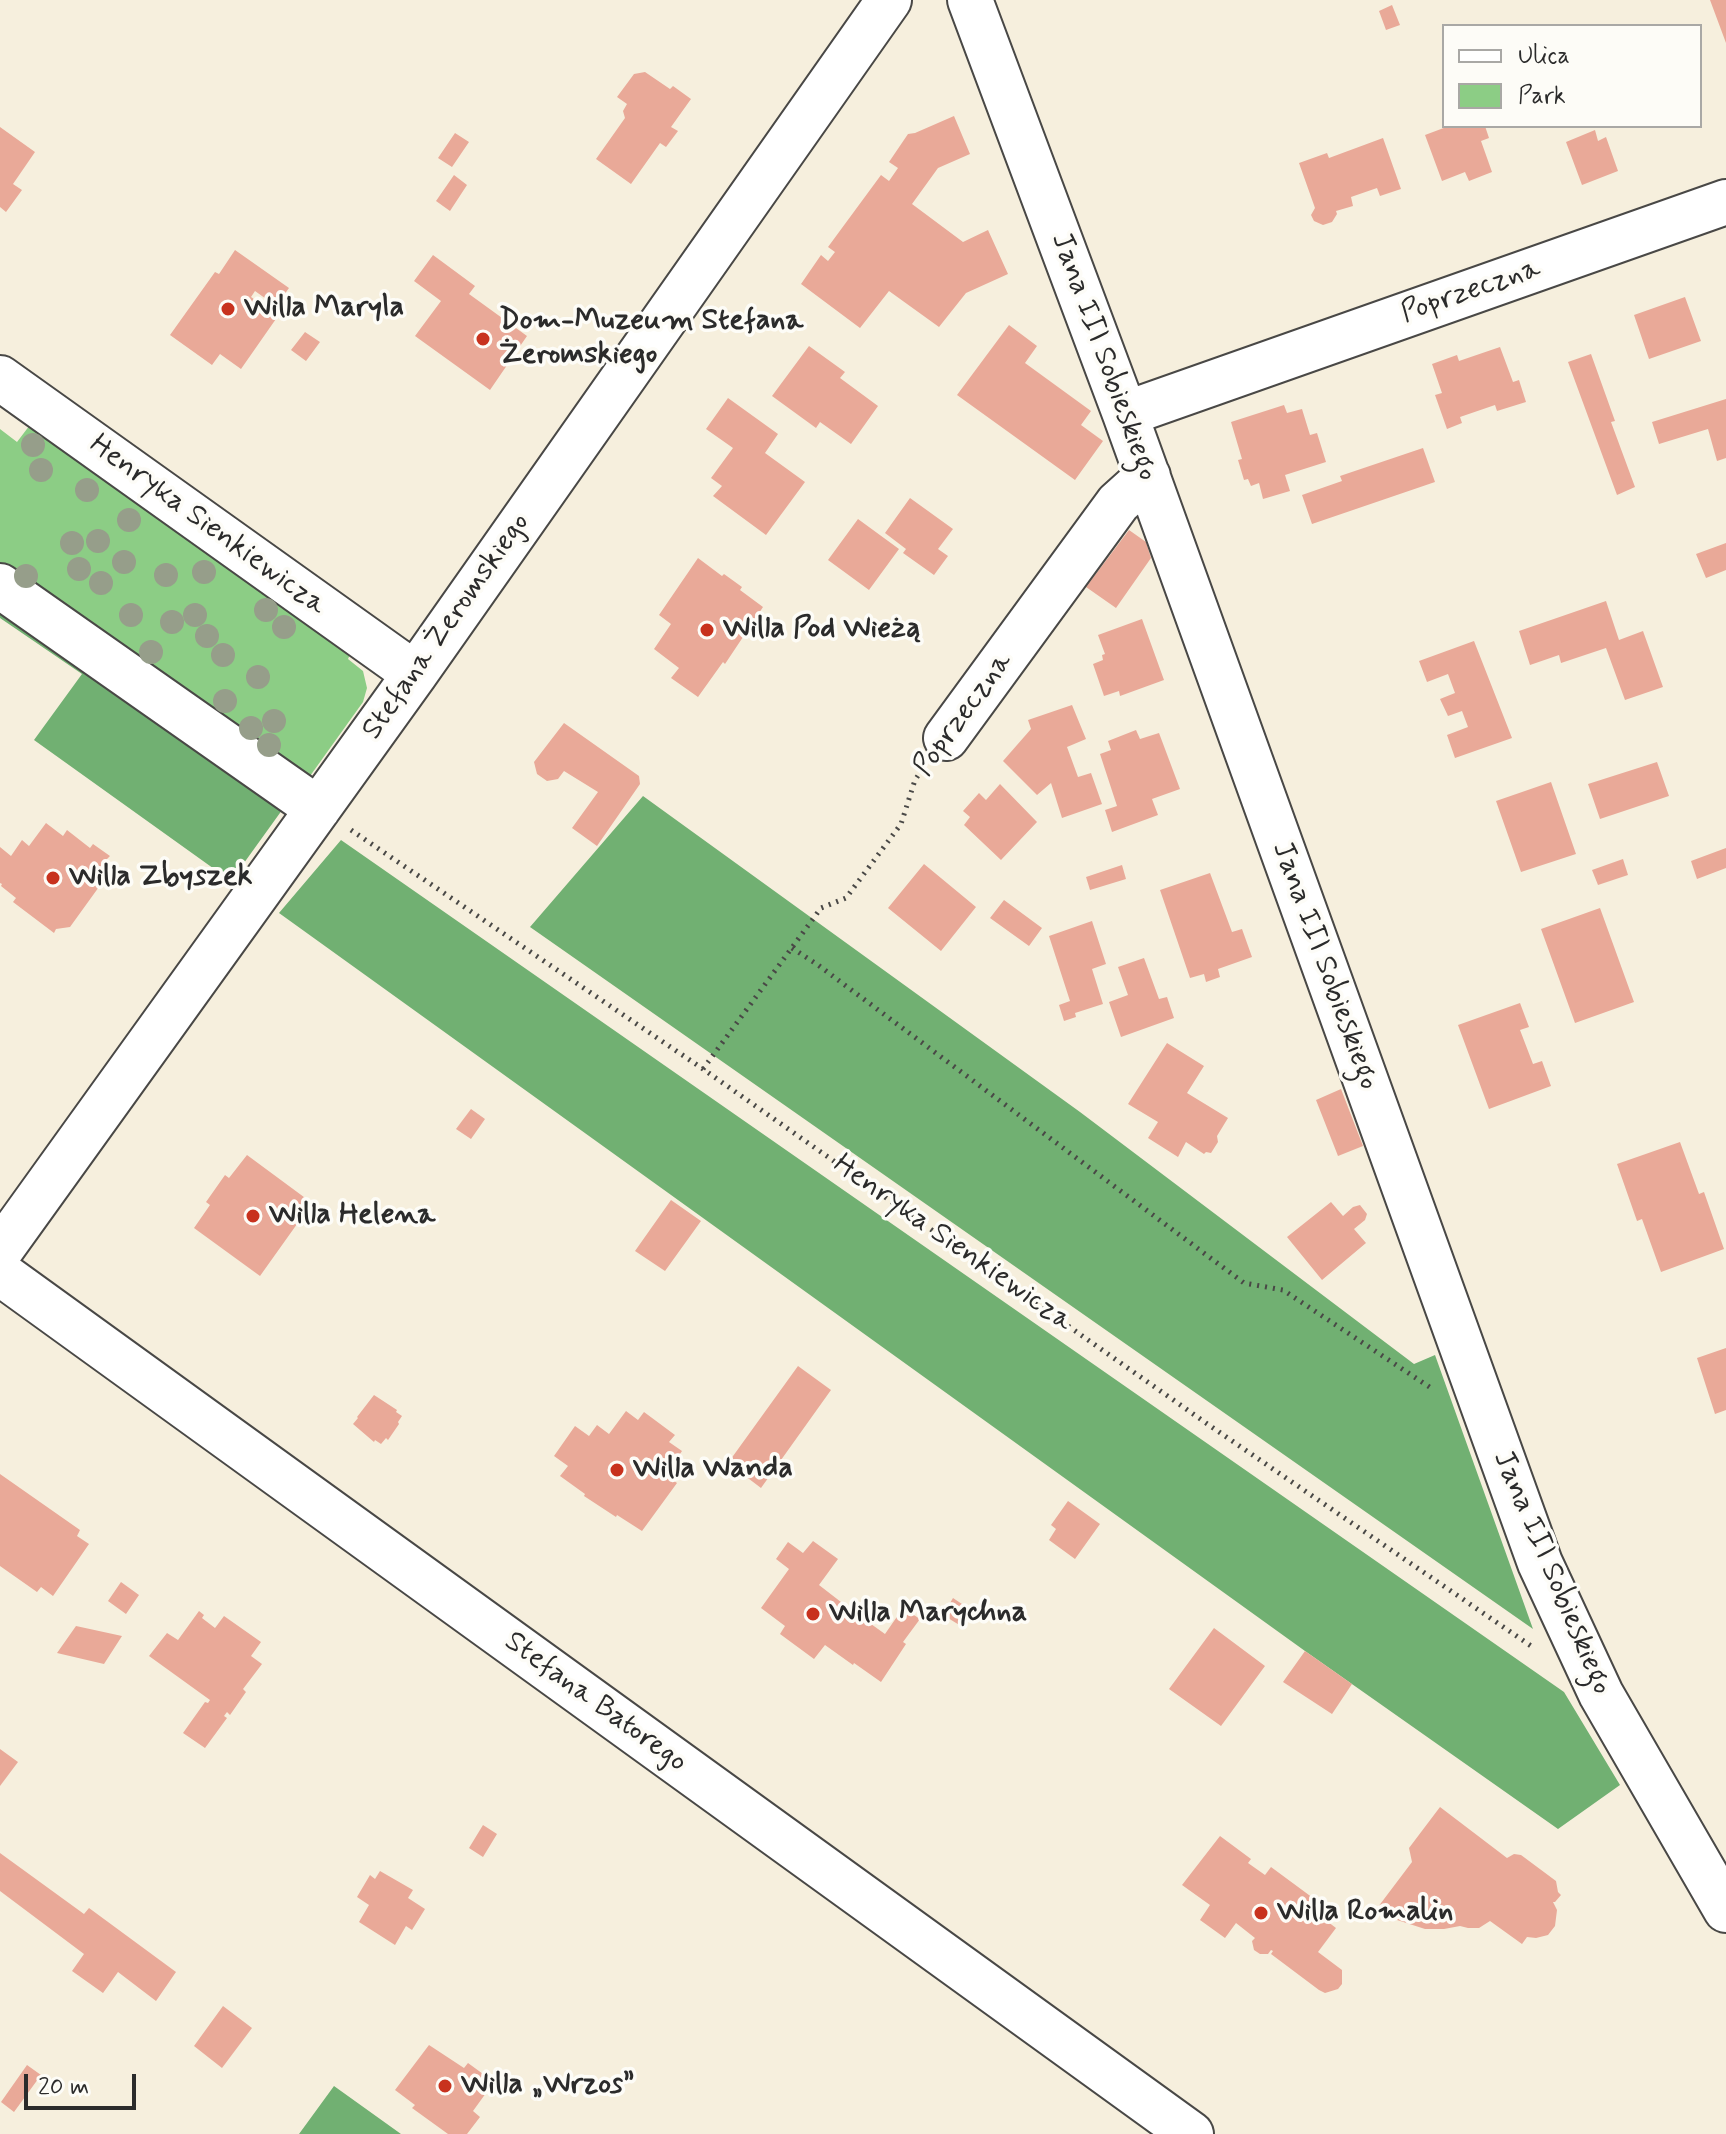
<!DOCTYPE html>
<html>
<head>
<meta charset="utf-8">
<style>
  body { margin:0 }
  #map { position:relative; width:1726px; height:2134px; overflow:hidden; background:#f6efdd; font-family:Mynerve,sans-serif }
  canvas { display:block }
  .legend { position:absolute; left:1442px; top:24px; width:260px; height:104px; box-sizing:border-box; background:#fdfcf7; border:2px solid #a9a8a5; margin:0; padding:10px 14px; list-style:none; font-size:24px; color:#2b2b2b }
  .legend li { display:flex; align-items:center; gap:16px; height:40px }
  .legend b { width:40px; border:2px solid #a9a8a5 }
  .scale { position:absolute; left:24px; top:2074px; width:112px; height:36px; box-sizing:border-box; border:4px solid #2b2b2b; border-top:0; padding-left:10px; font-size:24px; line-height:28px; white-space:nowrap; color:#2b2b2b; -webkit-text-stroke:6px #fdfcf7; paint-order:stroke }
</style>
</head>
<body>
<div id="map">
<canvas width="1726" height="2134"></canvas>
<ul class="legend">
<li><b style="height:10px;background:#fff"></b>Ulica</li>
<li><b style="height:22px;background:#8ccd85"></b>Park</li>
</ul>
<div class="scale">20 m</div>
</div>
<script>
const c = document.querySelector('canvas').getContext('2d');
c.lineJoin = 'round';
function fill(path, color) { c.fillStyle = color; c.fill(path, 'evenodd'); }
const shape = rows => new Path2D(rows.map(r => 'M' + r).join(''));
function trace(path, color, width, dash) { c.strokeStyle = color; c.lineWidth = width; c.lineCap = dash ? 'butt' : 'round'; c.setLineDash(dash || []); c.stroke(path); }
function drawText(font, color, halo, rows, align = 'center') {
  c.font = font + ' Mynerve,sans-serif'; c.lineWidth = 7; c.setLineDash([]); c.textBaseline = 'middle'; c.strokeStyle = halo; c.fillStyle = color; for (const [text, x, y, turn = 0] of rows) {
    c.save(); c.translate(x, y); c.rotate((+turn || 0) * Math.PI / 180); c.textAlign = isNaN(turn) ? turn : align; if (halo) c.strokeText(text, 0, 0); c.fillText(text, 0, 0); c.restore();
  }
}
fill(shape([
  [33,421,352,650,348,659,363,671,367,688,363,702,305,783,0,576,0,429,17,442]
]), '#8ccd85');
fill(shape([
  [0,596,290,799,231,881,34,740,82,674,0,618],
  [643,796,1080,1112,1414,1364,1435,1355,1533,1629,530,927],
  [341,840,1564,1692,1620,1785,1558,1829,1305,1651,279,913],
  [334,2086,401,2134,299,2134]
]), '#71b072');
fill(shape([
  [1710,0,1726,0,1726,43],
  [1392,5,1400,25,1386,30,1379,11],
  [645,72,670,89,673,86,691,99,671,127,678,131,666,147,660,143,631,184,596,159,625,118,623,111,627,104,617,97,634,74],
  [954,116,970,154,938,168,912,204,963,242,988,230,1008,274,966,293,939,327,889,291,860,328,801,284,821,255,828,261,835,252,828,247,881,175,889,181,898,168,889,162,908,134,915,133],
  [1449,126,1485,126,1489,138,1481,141,1492,172,1469,181,1465,172,1442,181,1425,135],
  [0,127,35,152,13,184,22,190,6,212,0,207],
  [1595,130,1598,141,1606,137,1618,171,1582,185,1566,142],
  [455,133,469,142,452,167,438,158],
  [1383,138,1401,189,1380,196,1377,188,1351,197,1353,206,1336,211,1337,214,1332,222,1323,225,1314,221,1311,215,1315,208,1299,163,1327,153,1329,158],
  [454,175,467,185,450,211,436,201],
  [235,250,289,288,276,306,255,291,251,297,278,316,241,369,220,354,212,365,170,335,215,272,219,274],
  [433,255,475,286,469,294,527,336,490,390,415,336,441,301,414,281],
  [1685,297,1701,341,1649,359,1634,315],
  [1009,325,1037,346,1025,363,1091,411,1081,425,1103,441,1075,480,957,395],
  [305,332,320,342,306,361,291,350],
  [809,346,845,372,840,378,878,406,851,444,820,422,816,428,772,396],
  [1500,347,1513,382,1519,380,1526,402,1497,411,1495,405,1460,417,1462,423,1447,429,1435,395,1442,393,1432,364,1457,355,1459,361],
  [1591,354,1615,421,1611,422,1635,487,1617,495,1568,362],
  [728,398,778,434,765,453,805,482,766,535,713,496,722,486,711,478,733,448,706,429],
  [1726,399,1726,458,1717,461,1708,429,1659,444,1652,422],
  [1284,405,1287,413,1302,409,1310,435,1317,433,1326,462,1285,475,1290,491,1263,499,1259,483,1251,486,1248,479,1244,480,1238,460,1242,459,1231,422],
  [1423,448,1435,482,1312,524,1302,495,1342,481,1340,476],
  [910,498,953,529,938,549,948,556,934,575,903,553,906,549,885,533],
  [858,519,899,549,869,590,828,560],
  [1129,530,1146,542,1151,558,1116,608,1086,587],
  [1726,543,1726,570,1706,578,1696,554],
  [698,558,722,576,724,574,742,587,740,590,763,607,725,664,723,662,698,697,671,678,679,668,654,649,671,624,659,615],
  [1606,601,1619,640,1643,631,1663,687,1625,700,1606,648,1561,663,1559,655,1530,665,1519,631],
  [1142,619,1164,680,1120,696,1119,691,1104,696,1093,664,1103,660,1102,655,1105,654,1098,635],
  [1474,641,1512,738,1455,758,1447,735,1468,727,1462,711,1448,716,1440,699,1455,693,1448,674,1427,682,1419,661],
  [1072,705,1086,739,1067,747,1078,777,1091,773,1102,804,1062,818,1051,783,1037,795,1003,761,1031,729,1028,720],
  [564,723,639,776,640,784,597,846,572,828,598,792,564,771,558,779,547,781,537,774,534,762],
  [1136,730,1140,739,1159,733,1180,789,1152,799,1158,815,1112,832,1105,810,1117,806,1100,754,1111,750,1108,741],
  [1657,762,1669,796,1600,819,1588,784],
  [1551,782,1576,854,1521,872,1496,801],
  [1000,784,1037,822,1001,860,964,825,970,817,963,811,979,793,986,800],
  [46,823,63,836,67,830,90,848,93,844,110,856,107,859,109,873,70,927,56,929,54,933,13,902,16,898,1,886,2,884,0,883,0,847,11,856,22,840,29,846],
  [1726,848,1726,868,1697,879,1691,861],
  [1623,859,1628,875,1598,885,1592,870],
  [924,864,976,907,941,951,888,908],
  [1122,865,1126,879,1090,890,1086,877],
  [1210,873,1232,932,1242,929,1252,957,1218,969,1220,977,1206,982,1204,974,1190,978,1160,890],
  [1004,900,1042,928,1029,946,990,918],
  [1600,908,1634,1002,1575,1023,1541,929],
  [1092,921,1106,964,1092,969,1103,1004,1075,1013,1076,1017,1064,1021,1059,1005,1070,1001,1049,936],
  [1144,958,1159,999,1167,997,1174,1018,1121,1037,1109,1002,1128,995,1118,967],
  [1520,1003,1529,1027,1520,1030,1533,1064,1542,1061,1551,1086,1489,1109,1458,1025],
  [1167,1043,1204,1066,1187,1093,1228,1118,1217,1136,1218,1142,1211,1153,1206,1152,1204,1154,1186,1142,1178,1157,1148,1138,1158,1122,1128,1104],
  [1341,1089,1363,1146,1338,1156,1316,1100],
  [471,1109,485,1119,471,1139,456,1129],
  [1680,1142,1699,1194,1704,1192,1724,1249,1661,1272,1642,1219,1637,1221,1617,1164],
  [247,1155,312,1203,260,1276,194,1228,210,1205,206,1202,225,1175,229,1178],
  [671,1200,701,1221,665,1271,635,1251],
  [1331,1202,1343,1216,1353,1207,1360,1205,1367,1214,1365,1220,1354,1229,1366,1243,1322,1280,1287,1237],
  [1726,1348,1726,1410,1715,1414,1697,1358],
  [798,1366,831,1390,761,1488,728,1463],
  [374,1395,397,1410,396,1412,402,1416,398,1422,399,1424,388,1440,386,1438,381,1444,375,1440,374,1442,353,1424,358,1418,357,1417],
  [626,1411,638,1420,644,1412,675,1435,669,1442,682,1451,666,1475,677,1483,642,1531,617,1515,616,1517,584,1496,585,1494,560,1476,568,1466,554,1456,575,1426,589,1436,597,1425,609,1434],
  [0,1474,80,1530,77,1536,89,1544,53,1596,41,1587,37,1592,0,1566],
  [1068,1501,1100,1524,1075,1559,1049,1540,1056,1529,1051,1525],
  [813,1541,838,1559,819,1585,850,1609,885,1634,903,1608,920,1619,903,1642,906,1644,881,1682,854,1663,853,1665,825,1645,814,1659,780,1634,785,1626,761,1608,789,1569,776,1559,788,1542,803,1553],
  [121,1582,139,1595,126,1614,108,1601],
  [953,1598,971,1610,961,1626,943,1615],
  [199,1611,204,1615,202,1618,215,1628,224,1616,261,1642,251,1656,262,1664,243,1689,246,1692,230,1715,227,1712,224,1716,227,1718,205,1748,183,1733,205,1702,208,1703,210,1700,149,1656,167,1633,178,1640],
  [76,1626,122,1636,104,1664,57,1653],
  [1214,1628,1265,1666,1221,1726,1169,1689],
  [1305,1651,1352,1684,1332,1714,1283,1682],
  [0,1749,18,1762,0,1786],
  [1440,1807,1507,1858,1514,1854,1521,1855,1556,1881,1558,1892,1561,1895,1555,1902,1553,1902,1557,1910,1555,1926,1548,1935,1536,1938,1527,1937,1522,1944,1490,1921,1479,1928,1468,1928,1460,1926,1444,1929,1425,1929,1394,1919,1378,1907,1412,1862,1409,1848],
  [483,1825,497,1834,483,1857,469,1848],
  [1220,1836,1251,1859,1248,1863,1265,1875,1271,1867,1313,1898,1307,1906,1336,1928,1318,1952,1342,1970,1342,1984,1338,1989,1325,1993,1319,1990,1271,1954,1273,1951,1271,1950,1268,1954,1260,1954,1254,1950,1252,1941,1255,1938,1236,1923,1225,1938,1200,1920,1210,1905,1182,1885],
  [0,1853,84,1914,89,1908,176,1972,156,2001,118,1972,103,1993,72,1971,84,1954,0,1891],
  [380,1871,413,1890,408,1898,425,1909,412,1930,406,1926,395,1945,359,1922,369,1905,357,1897,370,1875,375,1879],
  [223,2006,252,2028,222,2068,194,2046],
  [429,2045,464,2068,468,2063,494,2082,473,2111,480,2117,467,2134,448,2134,412,2108,415,2105,395,2090],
  [27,2065,41,2075,14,2112,1,2102]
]), '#e9a998');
const street = shape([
  [970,0,1125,414,1540,1563,1601,1694,1726,1910],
  [0,378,415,674],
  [1125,414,1726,202],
  [0,586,318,809],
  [946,738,1118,503,1148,476],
  [0,1251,415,674,889,0],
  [0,1273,1191,2134]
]);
trace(street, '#494846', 48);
trace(shape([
  [351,830,703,1069,1206,1423,1534,1648],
  [792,948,818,965,1244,1283,1283,1290,1434,1390],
  [703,1069,821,908,846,898,901,824,915,780,923,768]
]), '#494846', 5, [2, 6]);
trace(street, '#fff', 44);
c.fillStyle = '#969e8a';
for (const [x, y] of [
  [33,445],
  [41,470],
  [87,490],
  [129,520],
  [98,541],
  [72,543],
  [124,562],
  [79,569],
  [204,572],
  [166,575],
  [26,576],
  [101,583],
  [266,610],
  [131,615],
  [195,615],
  [172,622],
  [284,627],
  [207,636],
  [151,652],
  [223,655],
  [258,677],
  [225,701],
  [274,721],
  [251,728],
  [269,745]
]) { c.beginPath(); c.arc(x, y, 12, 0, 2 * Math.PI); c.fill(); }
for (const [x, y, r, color] of [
  [228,309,8,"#c8321e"],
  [483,339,8,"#c8321e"],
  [707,630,8,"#c8321e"],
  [53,878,8,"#c8321e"],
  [253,1216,8,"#c8321e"],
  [617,1470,8,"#c8321e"],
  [813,1614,8,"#c8321e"],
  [1261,1913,8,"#c8321e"],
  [445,2086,8,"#c8321e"]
]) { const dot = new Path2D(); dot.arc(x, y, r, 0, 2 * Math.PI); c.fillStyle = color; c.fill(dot); trace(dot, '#fdfcf7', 3); }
drawText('30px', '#2b2b2b', '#fdfcf7', [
  ["Poprzeczna",1471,292,-19],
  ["Jana III Sobieskiego",1103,357,70],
  ["Henryka Sienkiewicza",207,526,36],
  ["Stefana Żeromskiego",447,627,-55],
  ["Poprzeczna",964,715,-54],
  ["Jana III Sobieskiego",1324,966,70],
  ["Henryka Sienkiewicza",952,1244,35],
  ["Jana III Sobieskiego",1551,1573,67],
  ["Stefana Batorego",595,1703,36]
]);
drawText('bold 30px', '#2b2b2b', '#fdfcf7', [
  ["Willa Maryla",244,309],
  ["Dom-Muzeum Stefana",499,322],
  ["Żeromskiego",499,356],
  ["Willa Pod Wieżą",723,630],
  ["Willa Zbyszek",69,878],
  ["Willa Helena",269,1216],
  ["Willa Wanda",633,1470],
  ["Willa Marychna",829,1614],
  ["Willa Romalin",1277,1913],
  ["Willa „Wrzos”",461,2086]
], 'left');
</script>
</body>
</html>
